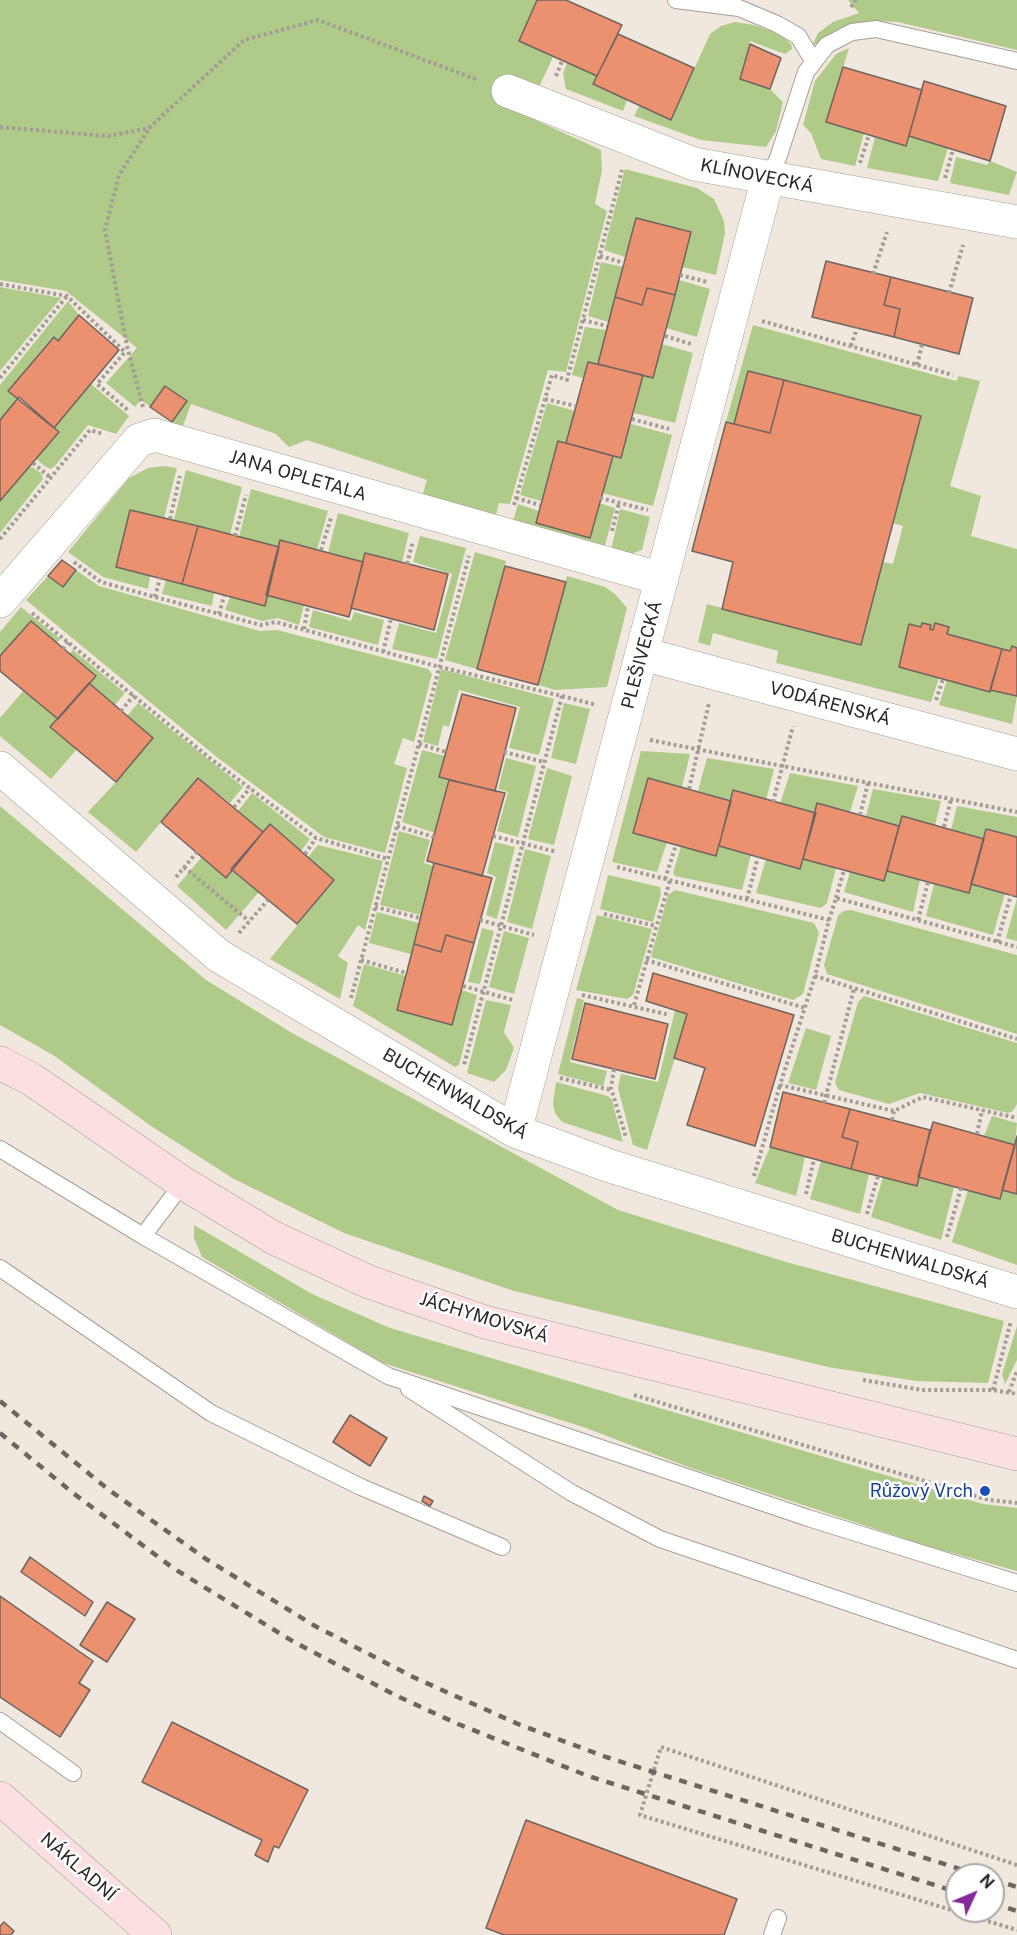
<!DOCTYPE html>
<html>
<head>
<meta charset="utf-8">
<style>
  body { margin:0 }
  #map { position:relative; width:1017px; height:1935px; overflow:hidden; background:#f0e8de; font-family:"Public Sans",sans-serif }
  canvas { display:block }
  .north { position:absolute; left:945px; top:1863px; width:60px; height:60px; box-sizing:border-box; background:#fff; border:2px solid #aaa9a7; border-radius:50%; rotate:46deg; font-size:16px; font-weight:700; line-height:24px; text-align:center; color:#2b2824 }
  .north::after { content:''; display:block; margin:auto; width:21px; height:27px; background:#852a96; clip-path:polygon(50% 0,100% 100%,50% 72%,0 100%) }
</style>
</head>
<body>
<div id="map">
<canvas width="1017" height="1935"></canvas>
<div class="north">N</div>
</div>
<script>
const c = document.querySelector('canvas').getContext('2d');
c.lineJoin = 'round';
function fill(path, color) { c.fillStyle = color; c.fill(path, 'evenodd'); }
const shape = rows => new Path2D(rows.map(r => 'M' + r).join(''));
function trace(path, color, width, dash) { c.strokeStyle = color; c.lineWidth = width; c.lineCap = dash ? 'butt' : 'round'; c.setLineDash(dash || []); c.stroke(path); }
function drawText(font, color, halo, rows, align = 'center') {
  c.font = font + ' "Public Sans",sans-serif'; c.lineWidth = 5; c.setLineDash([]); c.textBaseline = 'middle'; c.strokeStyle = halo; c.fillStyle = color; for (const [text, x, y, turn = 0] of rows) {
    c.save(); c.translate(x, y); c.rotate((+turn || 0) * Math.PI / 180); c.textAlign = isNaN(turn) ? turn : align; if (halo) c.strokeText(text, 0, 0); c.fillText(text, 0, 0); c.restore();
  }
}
fill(shape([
  [0,0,537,0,519,41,553,57,538,89,504,78,494,101,601,150,602,170,595,204,607,211,566,372,548,370,510,504,499,503,494,522,420,503,427,480,307,440,289,447,276,434,191,404,183,426,179,427,141,400,135,407,106,383,137,348,66,291,0,280],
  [848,0,1017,0,1017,50,898,22,878,21,858,23,812,46,818,33,833,22,859,13],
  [735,22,754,25,779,34,791,44,792,49,785,54,750,41,744,63,740,79,770,89,783,102,776,131,766,147,701,140,634,116,639,106,671,120,710,34,721,26],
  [849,48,826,122,864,133,855,166,821,159,811,133,803,125,815,81,836,54],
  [567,63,597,76,593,85,627,100,623,111,566,89,563,73],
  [909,136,948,148,938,181,867,168,875,137,906,146],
  [956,157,987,165,990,161,1017,172,1009,195,950,183],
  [625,169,697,188,714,199,724,221,725,233,716,275,682,267,691,232,636,218,625,257,604,250],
  [601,262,623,267,609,322,588,316],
  [679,280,710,289,697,337,666,328],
  [0,287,61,298,0,371],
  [68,301,79,315,58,341,53,338,9,390,18,399,0,420,0,385],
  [753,325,956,381,959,376,980,381,950,486,981,496,971,536,1017,549,1017,648,1012,647,1010,651,947,634,949,627,935,624,933,630,930,629,931,625,923,623,921,627,910,624,899,667,939,678,931,702,776,663,778,651,713,633,710,646,698,642,707,604,861,645,883,562,893,564,903,526,893,523,921,416,748,371,734,424,726,422],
  [585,327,606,330,598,364,588,362,583,378,572,375],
  [662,344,693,353,675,423,634,413,643,375,653,378],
  [91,384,129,416,116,434,88,425,55,466,51,469,46,467,36,459,59,433,54,428],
  [547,403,575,411,566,443,558,441,541,501,520,495],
  [631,424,672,435,653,506,602,493,613,456,621,458],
  [30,466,41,473,43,479,0,533,0,502],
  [164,466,177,468,164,518,130,510,116,567,150,576,148,589,103,577,68,552,129,478,148,468],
  [186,470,242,487,230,535,174,520],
  [251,489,328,511,317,550,281,540,279,547,239,537],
  [599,503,615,508,603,553,511,528,518,504,539,511,536,523,589,538],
  [620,509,650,517,642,550,619,558,610,556],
  [338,513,409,533,402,562,365,553,363,562,328,553],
  [420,536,466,548,437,659,392,649,399,623,436,633,452,574,413,562],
  [475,552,506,561,477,669,445,660],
  [76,570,99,586,260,631,277,630,428,669,432,674,414,742,403,738,394,764,407,768,385,853,324,837,218,758,26,600,48,576,63,587],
  [567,576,605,587,615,594,627,608,607,687,555,690,539,685],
  [166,580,214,593,212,606,162,594],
  [266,595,304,605,299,625,278,618,262,621,225,610,230,597,264,606],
  [21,607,60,639,57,643,0,656,0,632],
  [313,610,351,621,354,612,384,620,378,645,309,627],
  [73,650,125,693,115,705,89,683,69,654],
  [441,669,554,699,539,755,509,748,520,707,459,690,449,727,443,725,438,746,423,742],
  [947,680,1017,696,1012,724,939,705],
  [24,690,57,718,51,726,77,749,51,779,0,736,0,718],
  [138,703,243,787,230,803,198,778,136,852,88,812,116,782,127,716],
  [564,703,590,709,576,764,551,758],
  [422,750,445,756,449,780,435,833,402,822],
  [641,751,690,754,682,787,648,778,633,832,667,842,657,872,612,862],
  [506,758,536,766,518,837,497,831,508,792,498,789],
  [707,758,774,769,766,800,733,790,730,800,698,791],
  [547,768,572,776,554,845,528,839],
  [790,773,858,786,850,812,817,803,814,813,780,804],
  [873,789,941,801,935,825,902,816,899,826,866,816],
  [252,793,310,839,301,851,270,825,263,832,238,811],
  [0,806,206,980,292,1033,618,1210,786,1262,1004,1321,988,1383,916,1381,828,1367,514,1291,344,1233,234,1179,151,1126,53,1055,0,1025],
  [957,806,1017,817,1017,837,986,829,983,838,951,830],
  [399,831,430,840,424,863,434,866,421,915,380,905],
  [495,842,515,847,497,919,486,915,496,877,487,873],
  [318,845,383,861,365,930,358,925,338,956,348,963,340,999,270,959,334,880,308,857],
  [681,846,715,855,719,846,751,855,742,890,675,876,673,873],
  [525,849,551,856,532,929,507,922],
  [202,857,232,869,259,892,226,930,177,886],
  [766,859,803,859,836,868,827,903,821,908,756,893],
  [887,871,920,880,913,912,844,892,850,872,884,881],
  [608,875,660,887,661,894,653,922,600,909],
  [934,884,969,893,971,884,1005,893,993,935,926,916],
  [675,890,814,923,819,933,803,994,793,1000,651,957,668,895],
  [1017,898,1017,941,1006,938],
  [851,910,1017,955,1017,1034,827,974,824,965,838,916,843,911],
  [377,912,419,923,411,954,369,943],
  [597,915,652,929,633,995,627,999,576,990],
  [482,928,494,931,480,984,468,982],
  [504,931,529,938,514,994,489,987],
  [364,964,406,976,397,1010,452,1025,462,990,477,995,459,1065,455,1067,353,1006],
  [864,996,1017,1043,1017,1104,1013,1111,1008,1113,920,1093,889,1104,839,1090,835,1083,858,1002],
  [577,998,584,1000,570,1062,607,1071,603,1086,558,1074],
  [486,1000,511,1005,504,1032,514,1048,506,1070,494,1082,467,1073],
  [675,1010,688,1015,647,1150,633,1145,618,1088,621,1074,658,1082],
  [806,1028,831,1036,816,1090,788,1083],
  [556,1082,608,1096,612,1100,623,1142,562,1122,555,1113,553,1104],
  [992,1116,1017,1123,1015,1145,984,1136],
  [770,1147,805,1157,796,1196,755,1183],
  [821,1161,869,1174,860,1214,810,1199],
  [883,1177,916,1186,918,1177,954,1187,941,1240,871,1217],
  [968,1190,1000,1199,1003,1190,1017,1194,1017,1265,952,1242],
  [194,1225,312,1294,390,1328,983,1504,1017,1508,1017,1571,924,1545,688,1467,586,1428,383,1363,202,1257,194,1238],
  [1017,1326,1017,1360,1005,1384,1002,1374]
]), '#afca89');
const building = shape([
  [537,0,566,0,622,25,597,76,519,41,537,0],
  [618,34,694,68,671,120,593,84,618,34],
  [750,44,781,58,770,89,740,79,750,44],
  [843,67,922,90,906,146,826,122,843,67],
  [924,81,1006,106,990,161,909,136,924,81],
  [636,218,691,232,675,295,647,288,642,305,615,297,636,218],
  [826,261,891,277,884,305,900,309,894,337,812,317,826,261],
  [891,277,973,298,959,354,894,337,900,309,884,305,891,277],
  [647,288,675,295,653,378,598,364,615,297,642,305,647,288],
  [79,315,119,350,54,428,8,391,54,337,58,341,79,315],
  [588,362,643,375,621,458,566,443,588,362],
  [748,371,784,380,770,433,734,424,748,371],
  [784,380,921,416,861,645,722,609,733,562,692,551,726,422,770,433,784,380],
  [165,386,187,401,172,422,150,407,165,386],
  [19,397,59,432,0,501,0,420,19,397],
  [558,441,613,456,590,538,536,523,558,441],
  [130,510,198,526,182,584,116,567,130,510],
  [198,526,279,547,265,606,182,584,198,526],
  [280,540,363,562,349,617,266,595,280,540],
  [365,553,448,574,434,630,351,608,365,553],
  [62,560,76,570,63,587,48,576,62,560],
  [505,566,566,582,538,685,477,669,505,566],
  [31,621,96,676,58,719,0,671,0,656,31,621],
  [922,623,931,625,930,629,933,630,935,623,949,627,947,634,1002,649,990,692,899,667,909,624,921,627,922,623],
  [1012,646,1017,648,1017,696,990,690,1002,649,1010,651,1012,646],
  [89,683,153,738,116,782,50,727,89,683],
  [462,694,516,708,495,791,439,777,462,694],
  [198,778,263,832,226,878,161,822,198,778],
  [648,778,731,801,716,856,633,833,648,778],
  [449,780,505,793,482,876,427,861,449,780],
  [733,790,816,813,800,869,719,846,733,790],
  [817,803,899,826,884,881,803,859,817,803],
  [902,816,984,839,969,893,887,871,902,816],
  [270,824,334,880,297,924,231,869,270,824],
  [986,829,1017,837,1017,897,971,884,986,829],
  [434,863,492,878,474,943,446,935,441,952,414,944,434,863],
  [446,935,474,943,452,1025,397,1010,414,944,441,952,446,935],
  [653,973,794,1015,755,1146,687,1125,705,1068,674,1058,687,1014,646,1001,653,973],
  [585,1003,668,1024,655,1079,572,1059,585,1003],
  [783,1092,850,1109,842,1137,858,1142,851,1169,770,1147,783,1092],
  [850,1109,930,1130,917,1186,851,1169,858,1142,842,1137,850,1109],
  [933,1122,1015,1145,1000,1199,918,1177,933,1122],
  [1017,1136,1017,1194,1002,1190,1017,1136],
  [350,1415,387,1438,370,1466,333,1442,350,1415],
  [424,1496,433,1501,430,1506,422,1501,424,1496],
  [30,1557,93,1602,85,1616,21,1572,30,1557],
  [0,1596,93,1661,79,1683,90,1690,60,1737,0,1697,0,1596],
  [107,1602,135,1619,107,1662,80,1645,107,1602],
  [172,1722,308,1790,279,1848,274,1846,268,1862,255,1855,262,1840,142,1782,172,1722],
  [526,1820,737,1899,724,1935,504,1935,486,1928,526,1820],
  [4,1922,14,1931,11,1935,0,1935,0,1926,4,1922]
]);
fill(building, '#eb916f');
trace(building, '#6f6460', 1.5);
const lane = shape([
  [676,0,739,8,777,24,798,36,814,62],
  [768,178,778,158,806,72,827,45,852,32,876,29,1017,61],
  [0,1149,143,1236],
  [183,1183,143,1236,388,1376,808,1518,1017,1583],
  [0,1268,211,1413,361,1487,502,1547],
  [409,1389,572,1493,660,1539,1017,1660],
  [0,1721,73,1773],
  [772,1935,778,1918]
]);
const street = shape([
  [508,91,694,164,1017,222],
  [0,601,139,440,155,435,662,579],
  [643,654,1017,754],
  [0,768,219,956,515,1131,610,1166,1017,1292],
  [515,1131,768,178]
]);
const secondary = shape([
  [0,1063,31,1079,183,1183,274,1238,369,1282,485,1322,1017,1454],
  [0,1798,155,1935]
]);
trace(lane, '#a69e95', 18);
trace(street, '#a69e95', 34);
trace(secondary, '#a69e95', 34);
trace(shape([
  [851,7,856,0],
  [556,76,562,61],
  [0,127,109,136,149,128,244,40,318,20,478,80],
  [860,163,869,135],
  [945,178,953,149],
  [600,256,624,263],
  [873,274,887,232],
  [680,275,707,282],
  [0,284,67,296,125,352,97,384,129,411],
  [949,293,963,245],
  [583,320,607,326],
  [762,321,953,375],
  [665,336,691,344],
  [851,346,857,328],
  [917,365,922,344],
  [0,378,67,296],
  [545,399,576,406],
  [143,407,127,346,105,230,119,175,149,129],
  [632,419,669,429],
  [33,463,51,478],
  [516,498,540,505],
  [600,498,648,510],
  [514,505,552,375,567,380,622,170],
  [170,519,180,476],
  [612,531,619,503],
  [235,536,246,495],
  [0,539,90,430,103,434],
  [321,550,331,518],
  [74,562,101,582,155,597,261,625,276,622,432,665,562,696,464,1065],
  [407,564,413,541],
  [155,597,160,578],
  [32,613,211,759,316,838,388,859],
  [219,614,224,596],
  [304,629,308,606],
  [63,649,68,642],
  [383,652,391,619],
  [562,696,597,705],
  [936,700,943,679],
  [121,711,134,695],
  [650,740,1017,812],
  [419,744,446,752],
  [504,752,544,762],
  [689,789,709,703],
  [773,802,793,726],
  [234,807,250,788],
  [860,815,868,783],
  [397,826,434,837],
  [944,827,951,799],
  [493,836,557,852],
  [305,854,316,838],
  [184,867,249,921],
  [617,867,829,920,815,976,1017,1039],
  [176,877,197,852],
  [665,879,676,845],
  [836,898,844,870],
  [747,899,758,857],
  [375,907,420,918],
  [604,914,656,926],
  [480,920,534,935],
  [829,920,836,898,1017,947],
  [918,920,928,882],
  [239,933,268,900],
  [997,942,1011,895],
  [361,960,406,973],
  [646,960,805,1008],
  [815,976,780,1085,894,1111,923,1097,1017,1118],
  [463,986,513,1000],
  [582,995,670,1015],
  [351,998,469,556],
  [634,1005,670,880],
  [614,1069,611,1088,626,1137],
  [560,1078,611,1090],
  [824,1103,854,989],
  [892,1120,894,1111],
  [977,1134,982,1110],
  [754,1176,780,1085],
  [806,1194,814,1159],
  [867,1214,878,1176],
  [947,1237,961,1188],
  [863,1380,922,1390,993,1390,1017,1394],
  [993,1390,1011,1321],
  [1009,1392,1017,1371],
  [634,1395,989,1500,1017,1503],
  [1017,1865,661,1747,640,1815,1017,1930]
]), '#a39d95', 4, [3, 3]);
trace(lane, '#fff', 16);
trace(street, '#fff', 33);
trace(secondary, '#fbdfe1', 33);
trace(shape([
  [0,1401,109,1490,206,1559,315,1626,413,1677,518,1724,606,1757,979,1875],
  [0,1433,73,1493,173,1568,294,1642,397,1696,458,1724,588,1776,957,1892],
  [993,1879,1017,1887],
  [993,1903,1017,1911]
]), '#6a6660', 4.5, [8, 8]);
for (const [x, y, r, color] of [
  [985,1491,6,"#1a4fb4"]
]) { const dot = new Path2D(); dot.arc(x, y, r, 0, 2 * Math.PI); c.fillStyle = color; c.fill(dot); trace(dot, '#fff', 2); }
drawText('18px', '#2b2824', '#fff', [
  ["KLÍNOVECKÁ",757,176,11],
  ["JANA OPLETALA",298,476,16],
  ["PLEŠIVECKÁ",642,655,-75],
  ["VODÁRENSKÁ",830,704,15],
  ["BUCHENWALDSKÁ",455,1094,30],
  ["BUCHENWALDSKÁ",910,1259,17],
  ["JÁCHYMOVSKÁ",484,1318,17],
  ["NÁKLADNÍ",78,1867,41]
]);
drawText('18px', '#164399', '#fff', [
  ["Růžový Vrch",973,1491]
], 'right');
</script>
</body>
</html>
